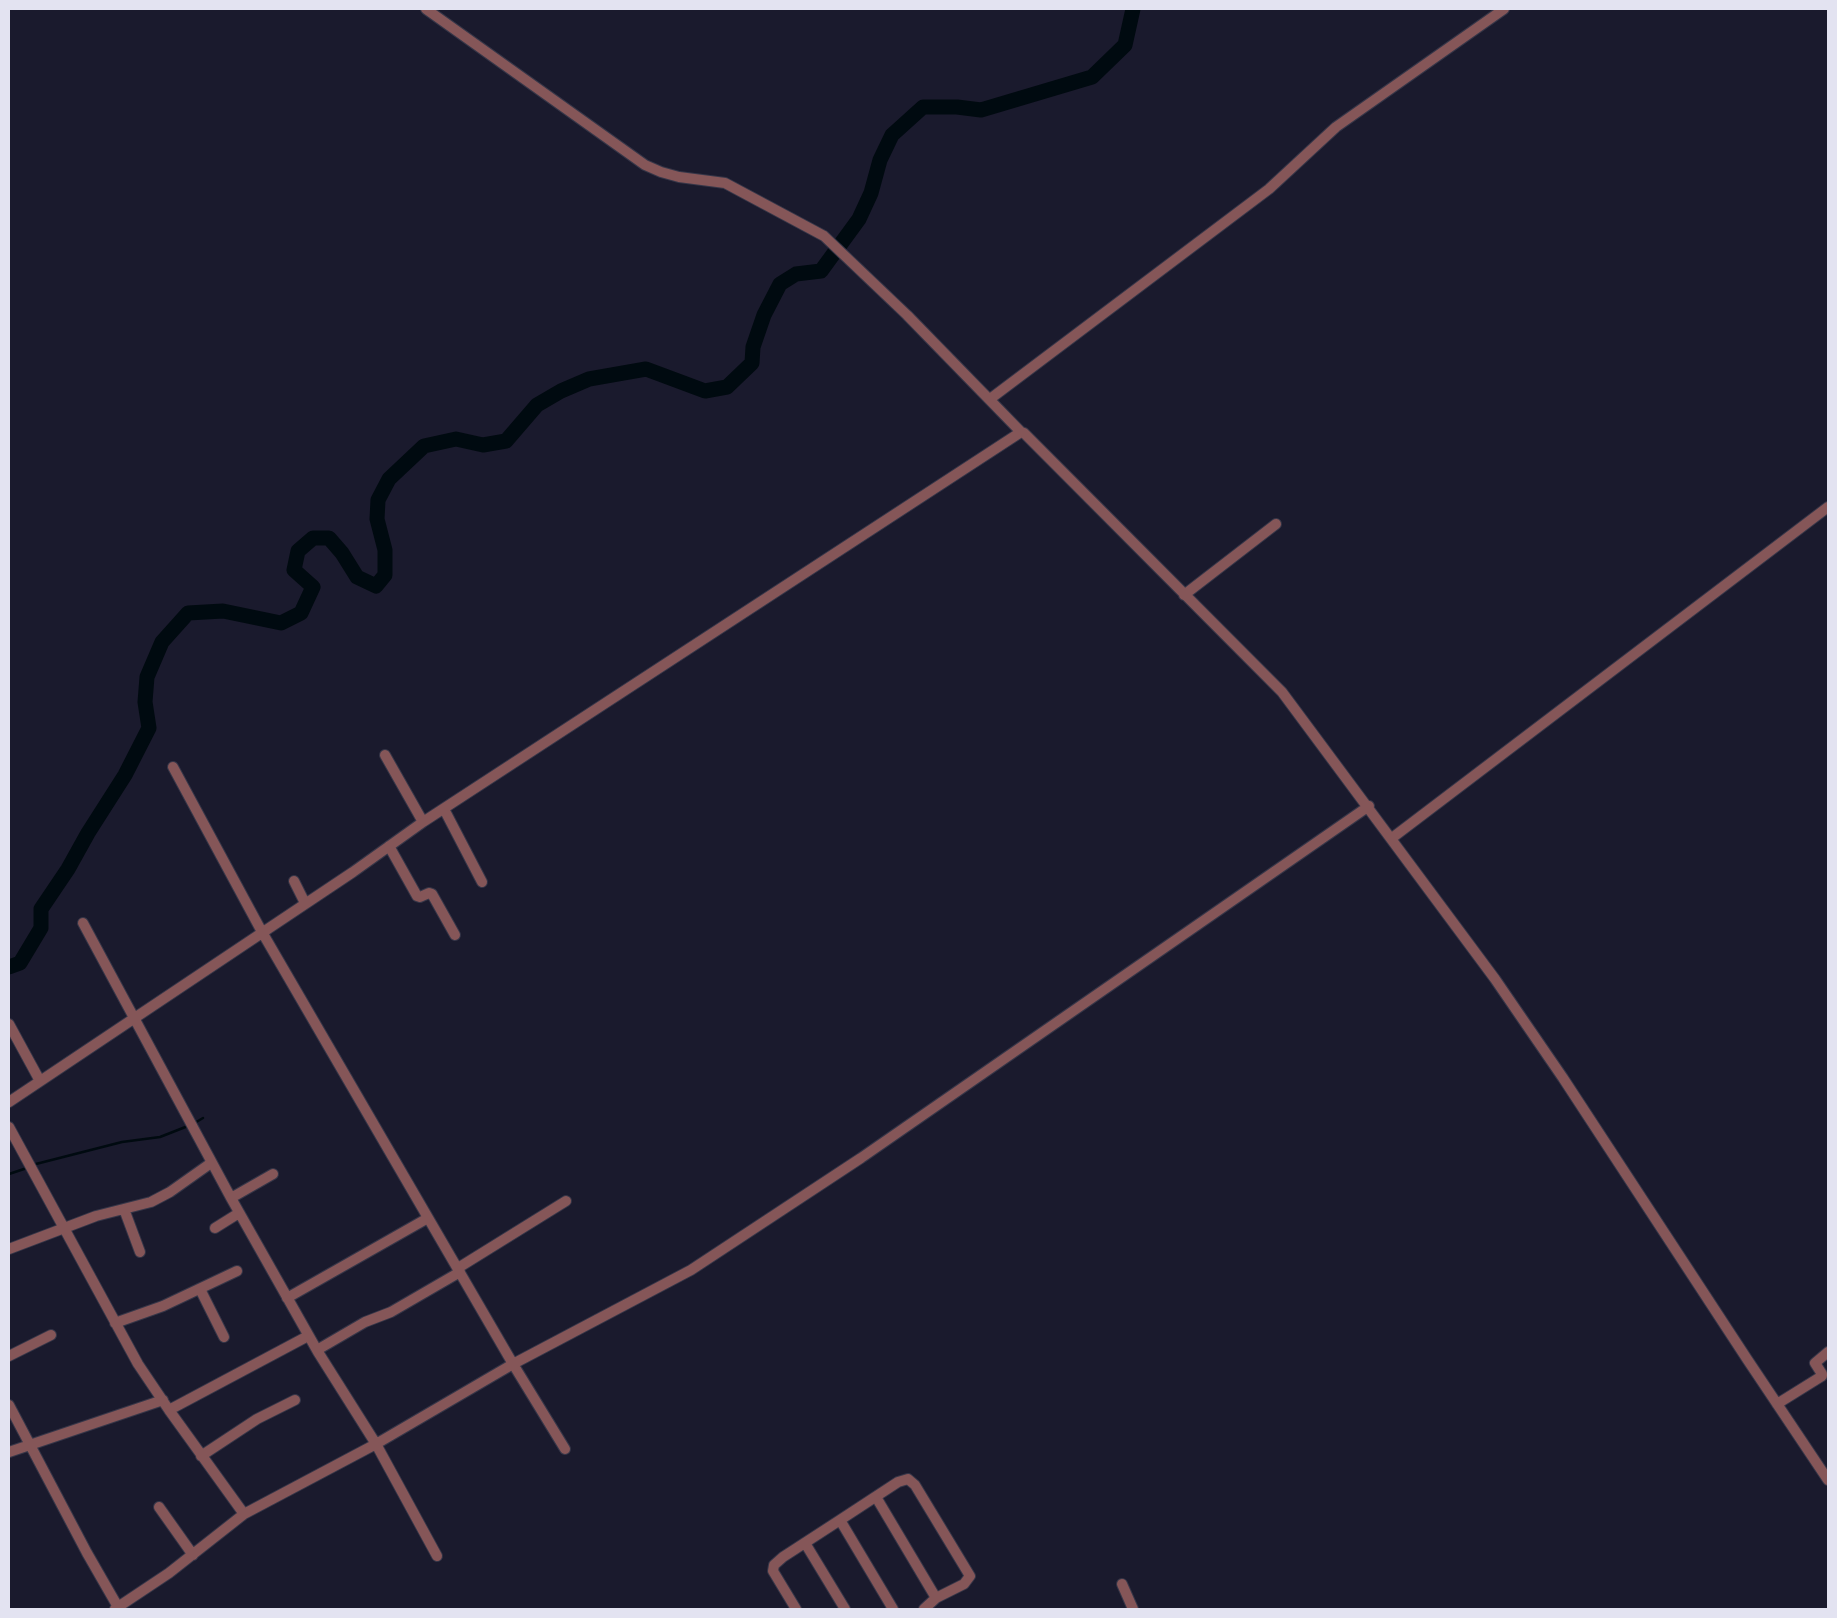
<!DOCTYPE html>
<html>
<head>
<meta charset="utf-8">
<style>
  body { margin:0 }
  #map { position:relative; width:1837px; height:1618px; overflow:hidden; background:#1a1a2d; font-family:"Archivo Narrow",sans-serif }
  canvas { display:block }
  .frame { position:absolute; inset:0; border:10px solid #e3e3f1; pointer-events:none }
</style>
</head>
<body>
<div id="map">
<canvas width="1837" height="1618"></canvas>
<div class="frame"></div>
</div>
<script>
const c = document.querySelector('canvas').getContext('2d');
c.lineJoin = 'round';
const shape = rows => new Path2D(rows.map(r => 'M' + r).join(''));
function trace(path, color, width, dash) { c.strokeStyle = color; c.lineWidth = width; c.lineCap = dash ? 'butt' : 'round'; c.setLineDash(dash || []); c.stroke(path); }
trace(shape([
  [193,1124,203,1118],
  [32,1165,122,1142,160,1137,188,1126],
  [9,1174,27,1168]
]), '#000a10', 2.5);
trace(shape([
  [9,967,20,963,41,928,41,909,68,869,88,833,125,775,149,728,145,702,147,677,162,642,188,613,223,611,281,623,301,613,313,587,294,570,298,551,313,538,329,538,342,553,357,577,376,586,385,575,385,550,377,519,378,500,389,479,424,446,456,439,483,445,506,441,537,405,561,391,589,379,646,369,705,391,727,387,752,363,753,347,764,315,780,284,796,274,821,271,859,219,871,193,880,160,892,135,923,107,957,107,981,110,1092,77,1125,45,1133,9]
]), '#000a10', 15);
const minor = shape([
  [426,9,645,165,661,172,679,177,725,183,824,236,907,315,1021,432],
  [990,399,1269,189,1336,127,1504,9],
  [1184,595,1276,524],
  [385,755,423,822],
  [173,767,262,932,513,1364,565,1449],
  [444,809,482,882],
  [1392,838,1828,507],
  [389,846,417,896,420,897,429,893,432,894,455,935],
  [294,881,305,903],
  [83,923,231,1198,318,1352,376,1444,437,1556],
  [9,1024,40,1081],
  [9,1102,353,872,423,822,1021,432,1024,433,1282,692,1495,979,1563,1078,1747,1359,1828,1480],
  [9,1127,138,1364,169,1410,244,1514],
  [231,1198,273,1174],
  [124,1209,140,1252],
  [215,1228,239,1213],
  [9,1249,96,1216,151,1202,170,1192,211,1163],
  [458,1268,566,1201],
  [200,1289,224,1337],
  [287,1298,428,1218],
  [115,1323,163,1306,237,1271],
  [317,1350,365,1322,391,1312,460,1272],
  [9,1356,51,1335],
  [1777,1404,1822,1376,1822,1374,1815,1363,1828,1352],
  [9,1405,87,1553,118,1607],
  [169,1410,308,1336],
  [9,1452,163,1400],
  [201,1456,257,1419,295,1400],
  [876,1497,936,1598],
  [159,1507,193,1555],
  [840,1520,893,1609],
  [805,1543,845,1609],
  [1122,1584,1133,1609],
  [115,1609,169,1573,244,1514,376,1444,513,1364,691,1270,861,1158,1369,806],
  [796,1609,773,1571,774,1565,783,1557,840,1520,898,1482,908,1479,915,1485,970,1576,964,1584,936,1598,924,1609]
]);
trace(minor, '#363648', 12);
trace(minor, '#855658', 10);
</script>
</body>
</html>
